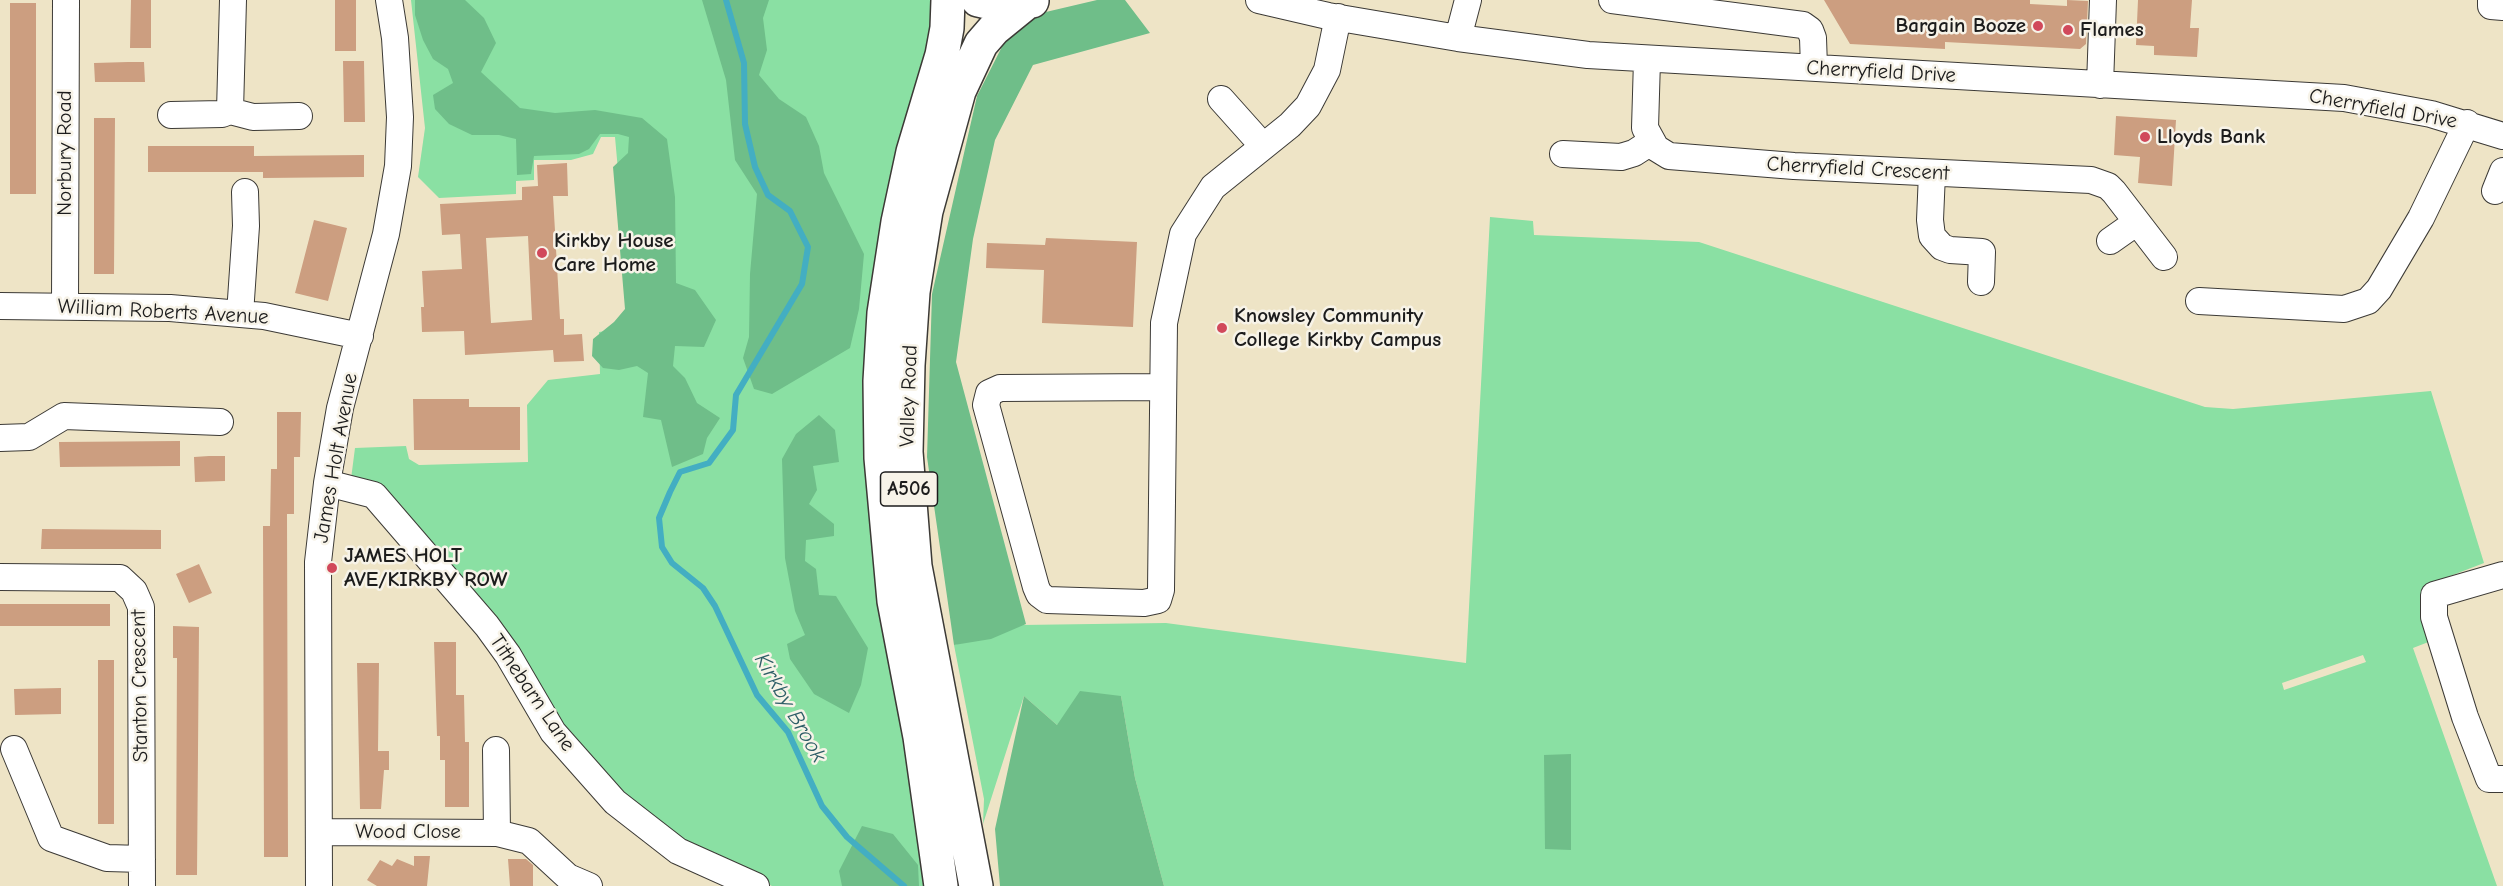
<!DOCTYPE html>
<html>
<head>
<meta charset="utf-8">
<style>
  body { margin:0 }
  canvas { display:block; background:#eee4c6 }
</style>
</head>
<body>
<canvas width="2503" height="886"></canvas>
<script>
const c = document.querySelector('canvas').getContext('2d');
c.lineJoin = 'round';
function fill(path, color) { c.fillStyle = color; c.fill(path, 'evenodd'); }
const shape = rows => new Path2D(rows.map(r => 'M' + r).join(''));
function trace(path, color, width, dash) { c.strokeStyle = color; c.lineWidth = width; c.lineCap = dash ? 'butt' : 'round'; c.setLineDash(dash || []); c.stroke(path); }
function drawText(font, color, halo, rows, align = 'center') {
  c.font = font + ' "Comic Neue",sans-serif'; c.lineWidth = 5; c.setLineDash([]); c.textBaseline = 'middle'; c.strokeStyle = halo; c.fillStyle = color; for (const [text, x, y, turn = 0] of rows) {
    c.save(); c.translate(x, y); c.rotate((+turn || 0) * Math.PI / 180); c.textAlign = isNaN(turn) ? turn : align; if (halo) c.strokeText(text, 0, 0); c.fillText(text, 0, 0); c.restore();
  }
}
fill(shape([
  [411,0,932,0,934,28,898,154,932,886,772,886,666,830,623,795,585,758,402,506,380,488,351,479,355,448,406,446,409,459,419,465,528,462,527,405,548,380,600,374,599,332,632,327,615,137,601,137,593,154,571,160,534,160,534,180,516,181,516,194,439,198,418,177,425,128],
  [1490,217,1533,221,1534,235,1699,242,2205,407,2233,409,2431,391,2484,563,2432,583,2421,603,2421,612,2431,641,2413,648,2497,886,1164,886,1135,778,1121,696,1057,725,1024,696,983,824,984,799,954,645,1021,625,1166,623,1466,663],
  [2363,655,2366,662,2284,690,2282,683]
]), '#8ae0a3');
fill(shape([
  [415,0,465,0,484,18,496,43,481,72,520,108,555,113,595,110,642,118,667,139,675,197,676,283,695,290,716,320,704,347,675,346,673,366,685,378,697,403,720,418,707,438,703,454,672,467,661,420,643,417,648,373,637,366,619,370,603,368,592,356,593,339,614,322,625,309,613,167,628,153,629,137,618,134,600,134,589,149,579,154,534,156,531,174,517,175,516,139,499,135,472,135,449,124,435,109,433,95,453,83,448,69,433,59,423,40,415,15],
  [702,0,769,0,763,18,767,50,759,75,779,99,806,117,819,146,824,173,864,254,859,309,850,348,772,394,754,389,743,358,749,337,750,274,757,194,735,160,726,80],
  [1097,0,1125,0,1150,33,1033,65,995,140,973,239,956,362,1026,624,991,639,954,645,927,457,932,294,977,96,1016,19],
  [819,415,835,430,839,462,813,466,817,490,809,504,834,524,834,536,806,540,805,561,816,569,819,595,836,596,868,648,861,685,849,713,814,694,790,659,787,644,805,635,795,611,785,558,782,459,796,434],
  [1080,691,1121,696,1135,778,1164,886,1000,886,995,829,1024,696,1057,725],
  [1571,754,1571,850,1545,849,1544,755],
  [862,826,893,834,918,865,919,886,842,886,839,871]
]), '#6fbe89');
trace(shape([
  [726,0,744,63,745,124,755,167,768,195,790,211,808,247,802,284,736,395,733,430,709,463,680,472,670,492,659,518,662,547,672,563,703,588,715,606,757,695,788,732,822,806,847,837,904,886]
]), '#43aec2', 6);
fill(shape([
  [131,0,151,0,151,48,130,48],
  [335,0,356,0,356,51,335,51],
  [1824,0,2030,0,2030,4,2067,6,2067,0,2088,1,2086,44,2080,49,1945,42,1945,49,1850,44],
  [2138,0,2192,0,2190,28,2199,28,2197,57,2154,55,2154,46,2136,45],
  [10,3,36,3,36,194,10,194],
  [343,61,364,61,365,122,344,122],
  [128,62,144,62,145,82,95,82,94,63],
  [2116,116,2176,120,2172,186,2138,183,2140,157,2114,155],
  [94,118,115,118,114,274,94,274],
  [148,146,254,146,254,156,364,155,364,177,263,178,263,172,148,172],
  [567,163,568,196,553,196,560,319,564,319,564,335,582,334,584,361,554,362,553,350,465,355,464,331,422,332,421,307,424,307,422,271,462,269,460,234,442,235,440,204,522,200,522,187,538,186,537,165],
  [528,236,532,320,491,323,486,238],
  [314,220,347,228,328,301,295,293],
  [1046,238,1137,242,1133,327,1042,323,1044,270,986,268,987,243,1045,245],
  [413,399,469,399,469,407,520,407,520,450,414,450],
  [277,412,301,412,300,457,294,457,294,514,287,514,288,857,264,857,263,526,270,526,271,469,277,469],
  [180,441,180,466,60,467,59,442],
  [209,456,225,456,225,481,195,482,194,457],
  [42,529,161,530,161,549,41,549],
  [199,564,212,593,189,603,176,574],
  [0,604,110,604,110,626,0,626],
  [173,626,199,627,197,875,176,875,177,658,173,658],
  [434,642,456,642,456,695,464,695,465,742,469,742,469,807,445,807,445,760,440,760,440,736,437,736],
  [98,660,114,660,114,824,98,824],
  [357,663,379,663,378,751,389,751,389,770,384,770,381,809,360,809],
  [61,688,61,714,15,715,14,689],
  [414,856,430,856,427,886,377,886,367,880,380,860,392,866,397,859,414,866],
  [508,859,526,859,533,865,533,886,510,886]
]), '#cc9e80');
const minor = shape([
  [1259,0,1328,16,1458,38,1588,55,2344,98,2431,114,2503,136],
  [1612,0,1803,25,1810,30,1813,38,1814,67],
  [2491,0,2491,6,2503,7],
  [1458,38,1468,0],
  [1647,60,1645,128,1656,148,1669,156,1794,166,2091,180,2108,186,2114,192,2164,257],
  [2100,85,2103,0],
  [1221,99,1263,146],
  [230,111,253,117,299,116],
  [171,115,222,114,230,111,233,0],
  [1563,154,1621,157,1634,153,1651,142],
  [1932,173,1930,220,1932,236,1942,247,1950,250,1982,252,1981,282],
  [2495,191,2503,171],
  [2110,241,2137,222],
  [2199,301,2344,309,2368,301,2379,289,2421,218,2467,123],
  [65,305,66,0],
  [0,306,170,308,264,316,360,336],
  [240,314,246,226,245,192],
  [1163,387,1000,388,989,393,986,405,1036,587,1039,594,1047,600,1144,603,1158,600,1161,590,1164,323,1183,234,1213,187,1290,125,1308,106,1327,70,1338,17],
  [0,438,29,437,64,416,220,422],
  [327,483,374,495,487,626,508,655,553,732,615,802,678,851,756,886],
  [2503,575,2434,595,2434,617,2465,717,2489,779,2503,779],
  [0,577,120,578,134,591,141,607,142,886],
  [14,749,51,838,107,858,142,859],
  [496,750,497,833],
  [320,832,497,833,529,841,568,877,589,886],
  [319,886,318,562,327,483,340,408,386,234,398,166,400,117,395,38,389,0]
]);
const major = shape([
  [978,0,1004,6,1032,1],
  [941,886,920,737,894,601,881,458,880,381,884,313,898,222,913,152,942,55,947,28,948,0],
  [976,886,915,566,906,452,908,365,913,292,926,211,959,91,981,44,994,29,1026,3]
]);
trace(minor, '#3c3a36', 28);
trace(major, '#3c3a36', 36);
trace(minor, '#fff', 26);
trace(major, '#fff', 33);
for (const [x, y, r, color] of [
  [2038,26,6,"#d1495b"],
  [2068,30,6,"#d1495b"],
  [2145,137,6,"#d1495b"],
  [542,253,6,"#d1495b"],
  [1222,328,6,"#d1495b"],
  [332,568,6,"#d1495b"]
]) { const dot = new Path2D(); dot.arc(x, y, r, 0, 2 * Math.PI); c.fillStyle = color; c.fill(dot); trace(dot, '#f7f3e8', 2); }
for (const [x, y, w] of [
  [909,489,57]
]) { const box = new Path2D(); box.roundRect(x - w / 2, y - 17, w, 34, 4.5); c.fillStyle = '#f7f3e8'; c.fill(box); trace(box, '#1c1c1c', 1.5); }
drawText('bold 20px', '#1c1c1c', null, [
  ["A506",909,489]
]);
drawText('bold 21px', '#1c1c1c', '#f7f3e8', [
  ["Bargain Booze",2026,26,"right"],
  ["Flames",2080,30],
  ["Lloyds Bank",2157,137],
  ["Kirkby House",554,241],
  ["Care Home",554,265],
  ["Knowsley Community",1234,316],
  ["College Kirkby Campus",1234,340],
  ["JAMES HOLT",344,556],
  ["AVE/KIRKBY ROW",344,580]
], 'left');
drawText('21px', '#1c1c1c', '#f7f3e8', [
  ["Cherryfield Drive",1881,72,3],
  ["Cherryfield Drive",2383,109,10],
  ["Norbury Road",65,153,-90],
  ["Cherryfield Crescent",1858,169,3],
  ["William Roberts Avenue",163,312,3],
  ["Valley Road",909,396,-88],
  ["James Holt Avenue",336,458,-80],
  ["Stanton Crescent",140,686,-91],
  ["Tithebarn Lane",532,693,56],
  ["Wood Close",408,832]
]);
drawText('italic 22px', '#2e5e67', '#f7f3e8', [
  ["Kirkby Brook",790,708,60]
]);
</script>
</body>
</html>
